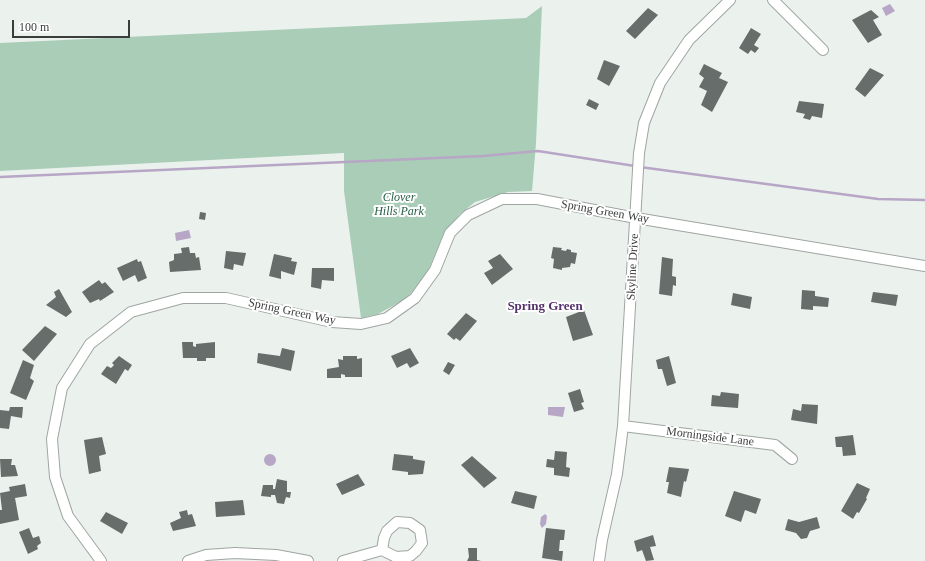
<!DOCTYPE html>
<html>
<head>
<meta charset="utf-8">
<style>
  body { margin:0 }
  #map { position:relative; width:925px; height:561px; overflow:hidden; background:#ebf2ee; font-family:Georgia,serif }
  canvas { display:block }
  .scale { position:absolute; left:12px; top:20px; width:118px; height:18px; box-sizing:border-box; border:2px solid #3b3d3c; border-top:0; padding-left:5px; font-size:12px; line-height:14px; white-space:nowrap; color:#3b3d3c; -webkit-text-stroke:3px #fff; paint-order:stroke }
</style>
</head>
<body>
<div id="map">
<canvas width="925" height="561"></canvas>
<div class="scale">100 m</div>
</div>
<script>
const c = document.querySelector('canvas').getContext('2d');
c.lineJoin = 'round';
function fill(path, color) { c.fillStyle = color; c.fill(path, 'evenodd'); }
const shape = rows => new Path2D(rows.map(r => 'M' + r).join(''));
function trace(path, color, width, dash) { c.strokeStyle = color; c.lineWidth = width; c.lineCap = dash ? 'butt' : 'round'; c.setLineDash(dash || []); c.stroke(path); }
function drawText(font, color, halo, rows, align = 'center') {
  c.font = font + ' Georgia,serif'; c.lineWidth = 4; c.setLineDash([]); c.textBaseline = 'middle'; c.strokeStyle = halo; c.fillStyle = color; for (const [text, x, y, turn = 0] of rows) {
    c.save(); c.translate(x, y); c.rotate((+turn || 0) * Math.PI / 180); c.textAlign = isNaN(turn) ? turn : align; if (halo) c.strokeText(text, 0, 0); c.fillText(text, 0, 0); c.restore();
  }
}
fill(shape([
  [542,6,536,143,532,191,508,192,475,202,460,214,443,235,429,269,415,290,400,302,378,314,361,318,344,191,344,153,0,171,0,43,526,18]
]), '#aacdb8');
fill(shape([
  [890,4,895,11,886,16,882,8],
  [189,230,191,238,176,241,175,233],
  [548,407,565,407,563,417,548,415],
  '264 460a6 6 0 1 1 12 0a6 6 0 1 1-12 0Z',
  [545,514,547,516,546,524,542,528,540,524,541,517]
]), '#b7a6c5');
trace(shape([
  [640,167,878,199,925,200],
  [0,177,483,156,538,151,635,166]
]), '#b7a6c5', 2.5);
fill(shape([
  [648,8,658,15,635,39,626,31],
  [871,10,879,17,873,20,882,35,868,43,852,20],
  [751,28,761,34,754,45,759,48,755,53,751,50,748,54,739,48],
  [604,60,620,66,609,86,597,79],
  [704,64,722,73,719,78,728,82,712,112,701,105,707,91,699,87,704,78,699,74],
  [870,68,884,75,865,97,855,89],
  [589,99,599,104,596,110,586,105],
  [799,101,824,104,822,118,812,116,810,120,803,118,805,114,796,112],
  [200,212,206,213,205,220,199,219],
  [189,247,190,253,195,253,196,258,199,257,201,270,170,272,169,262,174,260,174,254,182,253,181,248],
  [553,247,562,248,561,250,566,251,567,249,571,250,571,252,577,253,575,264,571,263,570,267,562,268,562,270,553,268,554,259,551,258],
  [226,251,246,253,243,266,234,264,233,270,224,268],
  [274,254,292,258,291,261,297,262,294,275,281,271,281,279,269,276],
  [500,254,513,269,492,285,484,273,493,268,488,261],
  [662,257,673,259,672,276,676,277,676,286,673,285,672,296,659,294],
  [137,259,138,262,141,261,147,278,138,282,135,275,123,281,117,268],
  [312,268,334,268,334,281,322,280,321,289,311,287],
  [99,280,102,284,105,282,114,292,100,301,99,299,90,303,82,292],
  [59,289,72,312,66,317,46,305,56,297,54,292],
  [802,290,815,291,815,296,829,298,828,307,813,306,813,310,801,309],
  [873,292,898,295,896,306,871,302],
  [733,293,752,297,750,309,731,305],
  [584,310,593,335,573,341,566,317],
  [466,313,477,321,460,341,456,338,454,340,447,334],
  [45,326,57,334,34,361,22,350],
  [182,342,193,342,193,346,196,347,196,344,215,342,215,358,206,358,206,361,197,361,197,358,183,358],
  [282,348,295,351,291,371,257,363,258,353,280,356],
  [410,348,419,363,410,368,407,363,397,368,391,356],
  [119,356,132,365,128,371,125,369,116,384,101,374,107,366,111,368,114,365,112,363],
  [343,356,357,356,357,359,362,358,362,377,345,377,345,375,341,374,341,378,327,378,327,369,339,367,338,359,343,360],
  [669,356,676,383,667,386,662,369,658,369,656,360],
  [23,360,34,365,30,378,34,381,26,400,10,393],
  [448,362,455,365,449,375,443,371],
  [580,389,584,402,581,403,584,409,574,412,568,393],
  [721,392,739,394,738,408,711,406,712,395,720,396],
  [802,404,818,405,817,424,791,420,793,409,801,411],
  [10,407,23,407,22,418,11,416,9,429,0,428,0,410,9,411],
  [853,435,856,455,843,456,842,447,836,447,835,437],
  [102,437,106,454,99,456,101,471,89,474,84,440],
  [555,451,567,452,566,467,570,468,569,477,554,475,554,468,546,467,547,459,554,460],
  [394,454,413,456,413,459,425,461,423,474,408,475,408,472,392,470],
  [472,456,497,478,484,488,461,465],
  [0,459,12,459,11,465,15,465,18,476,1,477],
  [669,467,689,469,686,482,684,481,681,497,667,493,669,482,666,482],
  [358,474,365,485,342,495,336,484],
  [277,479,287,481,287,492,291,492,290,498,286,497,284,504,277,503,275,495,271,495,271,497,261,496,263,485,273,485,273,489,275,489],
  [857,483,870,489,866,498,867,499,859,513,857,512,853,519,841,511],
  [25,484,27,496,15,498,19,520,0,524,0,510,2,510,0,493,10,491,9,487],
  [515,491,537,496,534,509,511,503],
  [734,491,761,499,756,514,745,510,741,522,725,516],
  [243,500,245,515,216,517,215,502],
  [187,510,188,515,192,514,196,526,173,531,170,523,181,518,179,512],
  [106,512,128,523,122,534,100,521],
  [817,517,820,528,810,531,807,538,801,539,796,533,785,530,788,519,799,522],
  [29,528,33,538,39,536,41,543,37,546,38,549,28,554,19,532],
  [546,528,565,530,564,540,560,540,559,551,563,551,562,561,542,558],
  [653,535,656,546,650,547,654,560,646,561,642,550,637,552,634,541],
  [468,548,477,548,477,560,481,561,467,561,469,557]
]), '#676d6a');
const minor = shape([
  [773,0,823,50],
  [623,426,775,445,792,459],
  [101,561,68,516,55,477,52,439,62,388,90,344,131,312,183,298,226,298,332,322,361,324,387,318,415,298,435,270,450,233,468,215,502,199,537,199,636,218,925,266],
  [188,561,206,555,235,553,276,555,308,561],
  [343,561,382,550,396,557,410,556,416,551,422,543,420,530,410,523,397,522,387,531,384,538,382,550],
  [599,561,602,540,617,474,623,426,639,153,644,123,660,83,689,40,730,0]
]);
trace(minor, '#9fa5a1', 12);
trace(minor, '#fff', 10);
drawText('italic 12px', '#265f42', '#fff', [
  ["Clover",399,198],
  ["Hills Park",399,212]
]);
drawText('12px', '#3b3d3c', '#fff', [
  ["Spring Green Way",605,212,10],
  ["Skyline Drive",633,267,-87],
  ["Spring Green Way",292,312,12],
  ["Morningside Lane",710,437,7]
]);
drawText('bold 13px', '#533169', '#fff', [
  ["Spring Green",545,307]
]);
</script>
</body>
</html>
